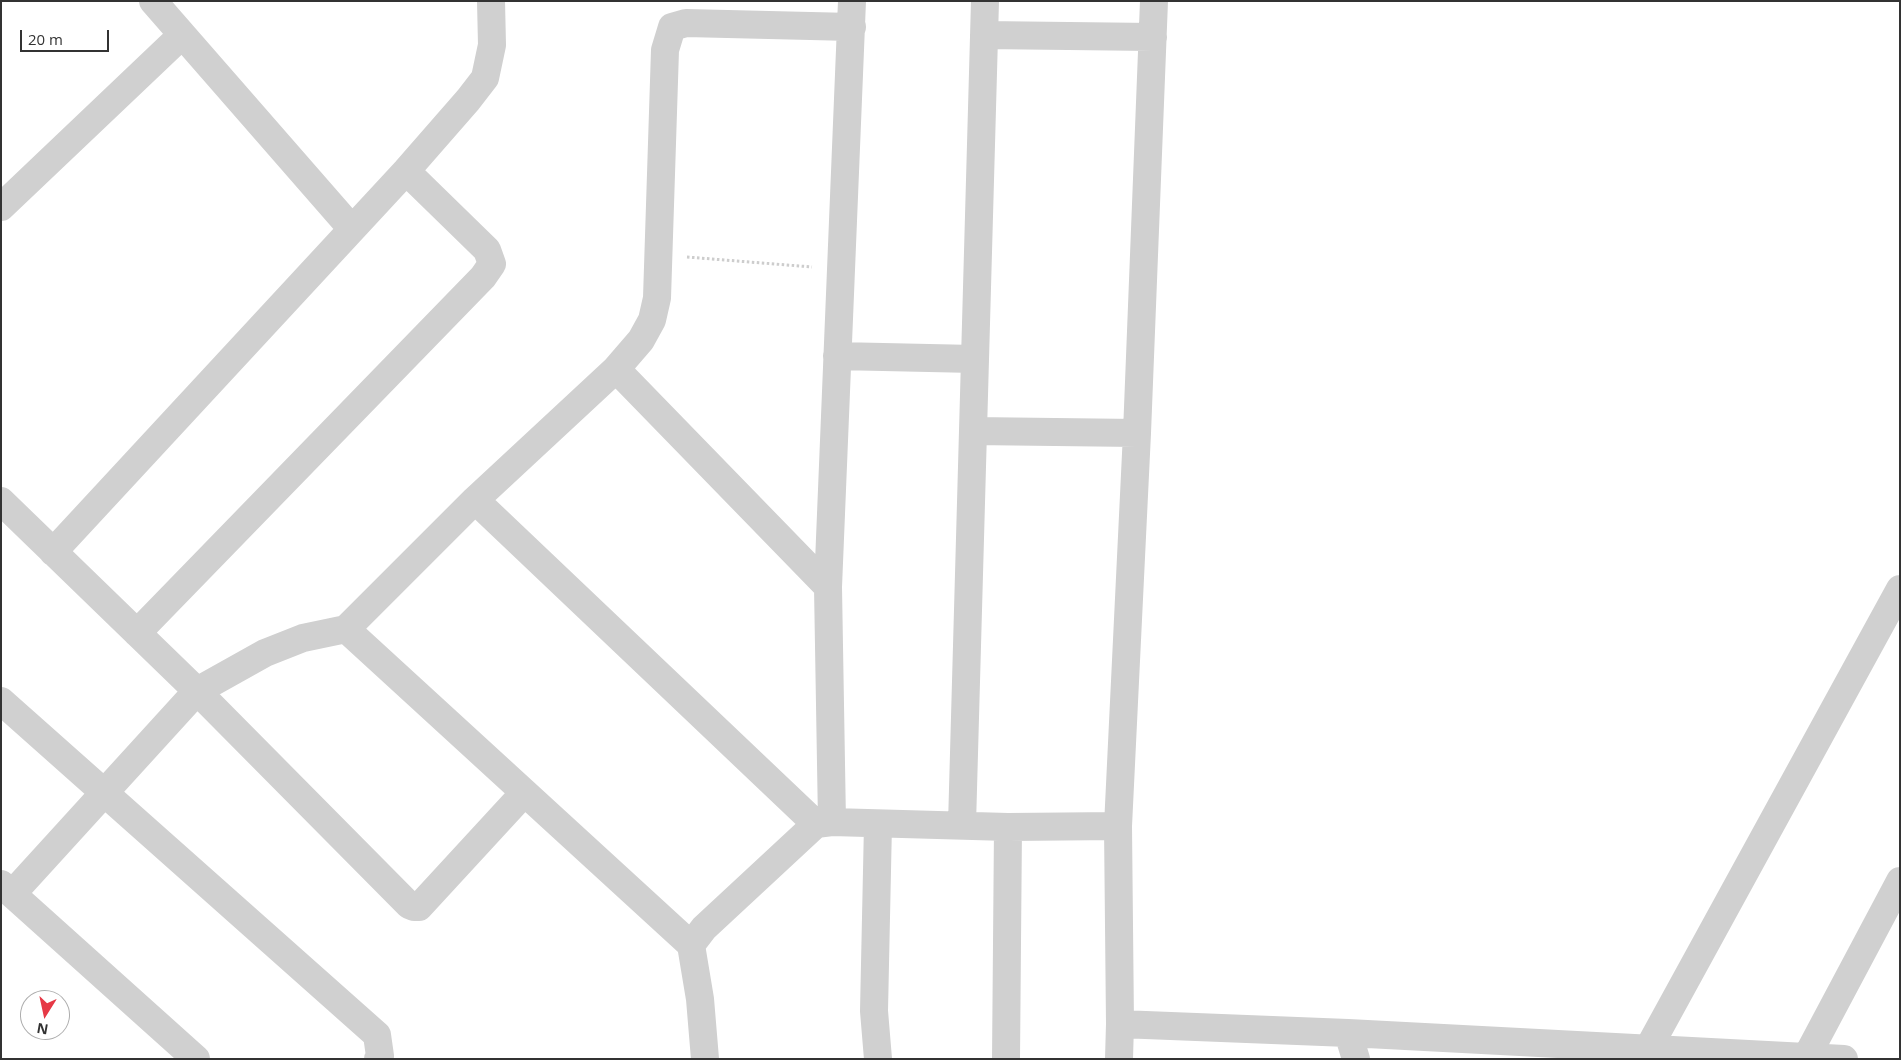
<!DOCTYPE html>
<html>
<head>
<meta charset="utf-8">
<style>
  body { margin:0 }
  #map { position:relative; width:1901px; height:1060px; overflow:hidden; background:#fff; font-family:"Open Sans",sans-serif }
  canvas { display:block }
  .frame { position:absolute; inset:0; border:2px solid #333; pointer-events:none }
  .north { position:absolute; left:20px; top:990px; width:50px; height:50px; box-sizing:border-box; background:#fff; border:1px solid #adadad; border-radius:50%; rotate:190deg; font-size:14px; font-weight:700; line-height:20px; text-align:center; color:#333 }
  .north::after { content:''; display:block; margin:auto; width:18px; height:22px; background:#e63946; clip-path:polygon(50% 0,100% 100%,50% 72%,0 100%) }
  .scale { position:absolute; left:20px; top:30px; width:89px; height:22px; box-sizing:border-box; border:2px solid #333; border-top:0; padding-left:6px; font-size:15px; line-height:18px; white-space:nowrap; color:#333; -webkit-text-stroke:4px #fff; paint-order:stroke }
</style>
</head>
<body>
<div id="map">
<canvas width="1901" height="1060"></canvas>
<div class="frame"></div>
<div class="north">N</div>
<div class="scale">20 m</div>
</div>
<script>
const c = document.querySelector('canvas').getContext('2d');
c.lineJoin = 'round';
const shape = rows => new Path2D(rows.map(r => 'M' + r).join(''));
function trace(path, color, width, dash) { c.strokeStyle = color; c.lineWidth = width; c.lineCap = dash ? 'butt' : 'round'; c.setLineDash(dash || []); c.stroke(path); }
trace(shape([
  [687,257,812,267]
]), '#cdcdcd', 3, [2.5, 2.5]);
trace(shape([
  [153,1,352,229],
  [984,35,1153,37],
  [1,207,182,35],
  [837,356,975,359],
  [616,369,828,587],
  [973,431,1137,433],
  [475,500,816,824,832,822,1008,827,1118,826],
  [1,501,197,691,409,905,414,907,419,907,524,793],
  [53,552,406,171,468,100,485,78,492,45,491,1],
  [346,629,691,945],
  [137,633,483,277,492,264,487,250,406,171],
  [1,701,377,1035,380,1056,378,1059],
  [832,822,828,587,852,1],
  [962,825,985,1],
  [1,884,196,1059],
  [12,894,197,691,265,653,303,638,346,629,475,500,616,369,641,340,652,320,657,298,665,50,672,27,686,23,852,27],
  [1120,1024,1348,1033,1844,1059],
  [1348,1033,1356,1059],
  [1648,1049,1900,589],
  [1807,1056,1900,881],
  [705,1059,700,999,691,945,704,928,816,824],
  [878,1059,874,1011,878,824],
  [1006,1059,1008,827],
  [1119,1059,1120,1024,1118,826,1137,433,1154,1]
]), '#d0d0d0', 28);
</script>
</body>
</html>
